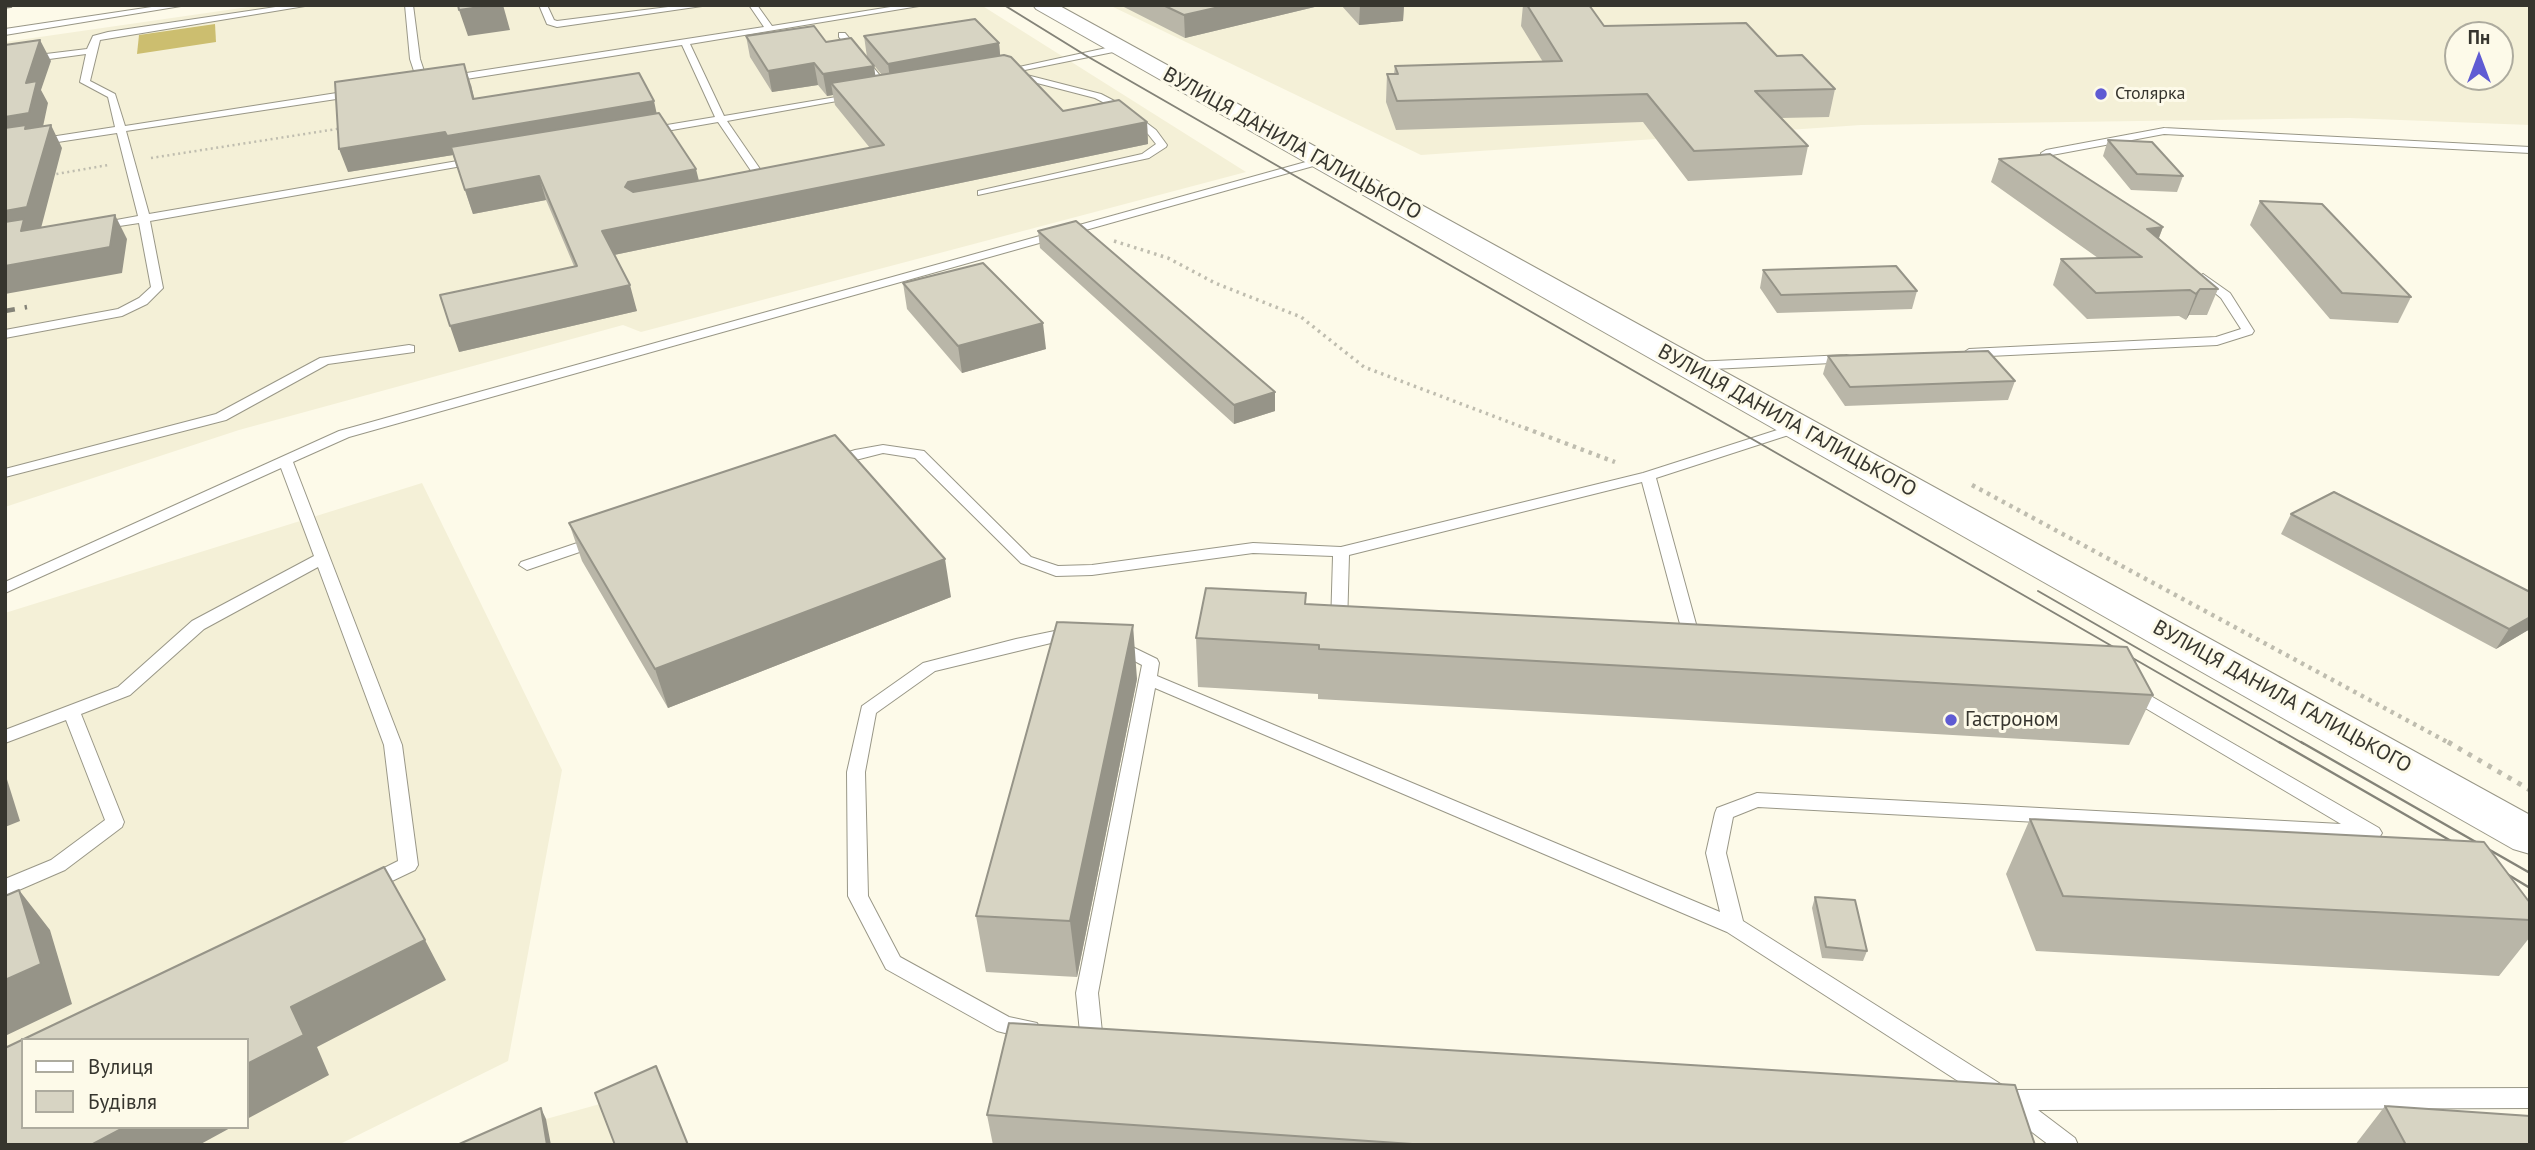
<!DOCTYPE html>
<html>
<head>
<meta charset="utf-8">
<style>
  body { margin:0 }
  #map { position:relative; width:2535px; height:1150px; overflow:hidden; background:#fdfae9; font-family:"PT Sans",sans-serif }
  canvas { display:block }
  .frame { position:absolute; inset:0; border:7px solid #36352e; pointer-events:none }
  .legend { position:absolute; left:21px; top:1038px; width:228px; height:91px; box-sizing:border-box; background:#fdfae9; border:2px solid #adab9e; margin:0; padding:9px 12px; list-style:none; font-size:21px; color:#36352e }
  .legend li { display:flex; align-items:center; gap:14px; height:35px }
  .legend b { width:35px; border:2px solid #adab9e }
  .north { position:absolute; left:2444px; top:21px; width:70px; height:70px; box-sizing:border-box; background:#fdfae9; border:2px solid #adab9e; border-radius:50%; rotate:0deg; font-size:19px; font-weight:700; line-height:28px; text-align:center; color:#36352e }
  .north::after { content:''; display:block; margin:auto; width:24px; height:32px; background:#5f5bd3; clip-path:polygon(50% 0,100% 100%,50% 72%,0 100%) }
</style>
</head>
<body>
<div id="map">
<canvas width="2535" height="1150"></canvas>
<div class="frame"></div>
<ul class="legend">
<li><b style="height:9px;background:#fff"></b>Вулиця</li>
<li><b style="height:19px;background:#d7d4c3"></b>Будівля</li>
</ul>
<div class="north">Пн</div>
</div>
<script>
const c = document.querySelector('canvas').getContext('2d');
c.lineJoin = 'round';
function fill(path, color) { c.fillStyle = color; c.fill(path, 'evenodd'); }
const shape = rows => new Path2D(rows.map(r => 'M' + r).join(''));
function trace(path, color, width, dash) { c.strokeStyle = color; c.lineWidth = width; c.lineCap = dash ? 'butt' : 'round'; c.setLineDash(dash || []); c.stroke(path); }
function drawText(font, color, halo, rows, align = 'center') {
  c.font = font + ' "PT Sans",sans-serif'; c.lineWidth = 6; c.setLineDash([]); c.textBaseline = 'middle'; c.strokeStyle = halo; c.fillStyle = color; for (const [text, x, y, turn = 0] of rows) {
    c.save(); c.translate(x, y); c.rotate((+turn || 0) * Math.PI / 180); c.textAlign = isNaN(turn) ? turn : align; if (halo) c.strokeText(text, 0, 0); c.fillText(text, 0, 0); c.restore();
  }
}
fill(shape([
  [262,5,981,5,1246,172,641,332,623,325,239,430,5,507,5,42],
  [1109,5,2530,5,2530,125,2349,118,1861,125,1421,155],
  [2458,35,2500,35,2500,77,2458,77],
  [422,483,562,770,508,1061,338,1145,5,1145,5,613],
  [23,1040,247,1040,247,1127,23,1127],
  [660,1076,688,1145,488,1145,546,1119,600,1104]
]), '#f4f0d7');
fill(shape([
  [215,24,216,42,137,54,139,35]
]), '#ccbe6f');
const service = shape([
  [165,5,187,5,5,35,5,29,165,5],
  [289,5,311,5,100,40,90,81,115,94,125,126,356,90,361,93,356,96,126,131,149,214,475,158,480,161,479,163,150,221,163,288,147,304,122,316,5,338,5,330,118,309,139,298,151,287,139,223,100,229,94,226,100,223,138,216,117,133,5,150,5,144,115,127,108,97,80,82,86,54,5,65,5,59,87,49,93,36,108,32,289,5],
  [405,5,413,5,420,59,428,83,423,86,418,83,410,59,405,5],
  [539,5,547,5,554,20,557,21,684,5,709,5,557,27,547,24,539,5],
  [749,5,757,5,772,26,903,5,925,5,690,44,724,116,854,94,859,97,727,121,771,185,766,188,762,187,718,122,649,134,644,131,649,128,715,117,682,45,447,82,442,79,447,76,764,27,749,5],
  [839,33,845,33,891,89,891,93,885,93,839,37,839,33],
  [1120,45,1123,46,1123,50,1015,72,1101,94,1124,106,1156,130,1167,145,1166,147,1149,158,978,195,978,191,1142,154,1156,144,1148,134,1118,110,1095,98,1010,76,1009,73,1001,75,996,72,1120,45],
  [2164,128,2530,147,2530,153,2164,134,2052,155,2065,168,2060,171,2042,158,2041,153,2046,150,2164,128],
  [1320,158,1325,161,1324,163,349,437,293,462,402,745,418,865,415,870,369,892,362,889,359,884,362,879,398,861,384,745,318,567,204,629,130,695,81,714,124,822,122,827,65,870,5,896,5,879,51,860,105,820,66,720,5,743,5,730,118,687,192,621,314,556,281,468,5,593,5,582,339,431,1320,158],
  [2203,274,2230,293,2254,331,2252,334,2217,345,1969,357,1963,353,1969,349,2216,337,2241,329,2221,298,2197,278,2203,274],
  [409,345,414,346,414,352,328,364,226,420,5,477,5,469,216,414,320,358,409,345],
  [1846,355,1851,356,1851,362,1693,370,1686,366,1693,362,1846,355],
  [1799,423,1806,427,1804,430,1656,478,1699,635,1703,639,1695,644,1686,643,1684,639,1642,482,1349,555,1347,626,1339,631,1331,626,1333,556,1253,553,1092,575,1056,576,1021,563,915,458,883,453,832,466,825,462,827,459,855,450,883,445,924,451,1031,557,1058,566,1092,565,1253,543,1341,547,1643,473,1799,423],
  [595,537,603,542,600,545,527,570,519,565,521,562,595,537],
  [1074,627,1082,632,1080,636,935,671,876,713,865,772,868,896,900,957,1009,1017,1037,1023,1040,1030,1037,1037,1029,1039,997,1031,886,969,848,896,847,772,862,706,923,663,1016,639,1074,627],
  [1116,639,1157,659,1159,663,1157,676,1720,912,1706,853,1715,813,1717,808,1757,793,2341,824,2125,696,2122,692,2125,688,2137,688,2379,828,2382,833,2379,838,2372,840,1758,807,1733,817,1726,853,1743,921,2010,1090,2530,1088,2530,1108,2038,1110,2075,1138,2078,1145,2049,1145,2003,1110,1992,1107,1989,1101,1727,932,1155,688,1098,993,1103,1042,1100,1049,1092,1051,1084,1049,1081,1042,1076,993,1142,665,1110,648,1108,644,1116,639]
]);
const tertiary = shape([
  [1033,5,1058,5,2530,815,2530,854,2513,849,1036,9,1033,5]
]);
trace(service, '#999787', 2);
trace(tertiary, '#999787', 2);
trace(shape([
  [151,158,343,128],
  [51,175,108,165]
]), '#bfbdaf', 2.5, [2, 3.5]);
trace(shape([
  [1114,241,1168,258,1215,283,1301,317,1364,367,1530,430]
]), '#bfbdaf', 3.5, [2.5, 4.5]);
trace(shape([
  [1525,428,1615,462],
  [1972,485,2451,744]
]), '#bfbdaf', 4.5, [3.5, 5]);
trace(shape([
  [2448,742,2530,790]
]), '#bfbdaf', 5, [4.5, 7]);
fill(service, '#fff');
fill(tertiary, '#fff');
trace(shape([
  [1004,5,1085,55,2282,744],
  [2038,591,2304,744]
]), '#848378', 2);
trace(shape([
  [2279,742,2465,849],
  [2301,742,2530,873],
  [2492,865,2530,888]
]), '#848378', 2.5);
trace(shape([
  [5,7,20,5]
]), '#848378', 3.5, [7, 7]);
trace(shape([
  [5,311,27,307]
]), '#848378', 4.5, [10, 10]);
fill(shape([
  [1120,5,1323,5,1185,38],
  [1341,5,1404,5,1403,21,1359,25],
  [1523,5,1589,5,1604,26,1777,56,1835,89,1829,117,1781,118,1808,146,1802,175,1688,181,1643,122,1396,130,1386,102,1387,74,1394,74,1395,66,1543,62,1521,26],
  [746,36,826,42,875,76,882,75,867,57,864,36,999,43,1000,55,1063,111,1147,122,1148,144,614,255,637,311,459,352,574,266,546,200,473,214,453,155,348,172,471,85,474,98,657,113,699,181,870,148,835,105,833,95,827,96,818,85,772,92,750,57],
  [2108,140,2183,176,2177,192,2131,190,2103,156],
  [1999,159,2163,227,2159,238,2218,289,2207,315,2189,315,2186,320,2179,316,2087,319,2053,285,2061,259,2098,258,1991,182],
  [2260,201,2411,297,2398,323,2330,319,2250,225],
  [1038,231,1275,411,1234,424,1040,248],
  [1763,270,1917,291,1912,309,1777,313,1760,288],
  [903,283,1046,349,962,373,907,309],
  [1828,356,2015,381,2008,400,1845,406,1823,374],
  [2291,514,2530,592,2530,629,2496,649,2281,534],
  [569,523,951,597,668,708,582,561],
  [1306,593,1306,604,2153,695,2129,745,1318,699,1318,694,1198,687,1196,638],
  [1137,679,1077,977,986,972,976,916],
  [2030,819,2530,920,2530,937,2499,976,2036,951,2006,874],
  [1815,897,1867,951,1863,961,1822,958,1812,908],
  [2385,1106,2530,1145,2355,1145],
  [987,1115,2035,1145,993,1145]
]), '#b9b6a8');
fill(shape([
  [494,5,503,5,510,30,468,36,459,10],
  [1228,5,1323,5,1185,38,1184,15],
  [1360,5,1404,5,1403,21,1359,25],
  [40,40,51,61,41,90,48,103,41,136,5,141,5,117,26,83],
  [999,43,1001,65,891,85,888,64],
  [814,63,818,85,772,92,768,71],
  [464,64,471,85,480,121,473,99],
  [874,66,877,87,831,83,833,95,827,96,823,74],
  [654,101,659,124,453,155,348,172,339,149,445,132],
  [1147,122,1148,144,609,256,602,231],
  [51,125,62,148,40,232,5,238,5,211],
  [696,169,702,193,634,205,625,187,628,182],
  [539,176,546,200,473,214,465,190],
  [115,215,127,239,122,273,5,294,5,266],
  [2163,227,2153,252,2147,229],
  [630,285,637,311,459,352,450,326],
  [2200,289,2189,315,2186,320,2196,294],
  [1043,323,1046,349,962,373,958,346],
  [1275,392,1275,411,1234,424,1234,405],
  [945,559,951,597,668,708,655,669],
  [2530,617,2530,629,2496,649,2509,629],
  [1133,625,1137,679,1077,977,1070,921],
  [5,773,20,821,5,827],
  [19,890,50,930,72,1004,5,1036,5,980],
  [425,940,446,980,317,1047,329,1075,247,1119,247,1064,291,1007],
  [541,1108,546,1119,551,1145,547,1145],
  [125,1127,232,1127,199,1145,91,1145]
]), '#969488');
const building = shape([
  [458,5,494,5,459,10,458,5],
  [1163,5,1228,5,1184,15,1163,5],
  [1527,5,1589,5,1604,26,1746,23,1777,56,1802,55,1835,89,1755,91,1808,146,1694,151,1647,94,1397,101,1387,74,1398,74,1395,66,1562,61,1527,5],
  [975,19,999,43,888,64,864,36,975,19],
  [814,26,826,42,851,38,874,66,823,74,814,63,768,71,746,36,814,26],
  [40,40,26,83,37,81,29,113,5,117,5,45,40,40],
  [1004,55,1011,57,1063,111,1119,100,1147,122,602,231,630,285,450,326,440,295,577,266,539,176,465,190,451,147,659,113,696,169,628,182,625,187,633,192,703,180,884,145,831,83,1004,55],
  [464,64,473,99,639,73,654,101,447,136,445,132,339,149,335,82,464,64],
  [26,125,25,129,51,125,27,207,5,211,5,128,26,125],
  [2108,140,2152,142,2183,176,2137,174,2108,140],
  [2050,154,2163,227,2147,229,2218,289,2200,289,2196,294,2190,290,2096,293,2061,259,2142,257,1999,159,2050,154],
  [2260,201,2322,204,2411,297,2342,293,2260,201],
  [115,215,110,247,5,266,5,222,24,219,21,231,115,215],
  [1076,221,1275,392,1234,405,1038,231,1076,221],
  [983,263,1043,323,958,346,903,283,983,263],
  [1896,266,1917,291,1781,295,1763,270,1896,266],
  [1988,351,2015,381,1850,387,1828,356,1988,351],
  [835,435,945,559,655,669,569,523,835,435],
  [2334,492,2530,592,2530,617,2509,629,2291,514,2334,492],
  [1206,588,1306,593,1305,604,2127,647,2153,695,1319,649,1319,645,1196,638,1206,588],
  [1057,622,1133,625,1070,921,976,916,1057,622],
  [2030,819,2484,842,2530,903,2530,920,2063,896,2030,819],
  [384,867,425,940,291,1007,304,1035,247,1064,247,1040,23,1040,23,1127,125,1127,91,1145,5,1145,5,1048,384,867],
  [19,890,41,964,5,980,5,896,19,890],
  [1815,897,1855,900,1867,951,1826,947,1815,897],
  [1009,1023,2015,1085,2035,1145,1427,1145,987,1115,1009,1023],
  [656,1066,688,1145,615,1145,595,1093,656,1066],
  [2385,1106,2530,1116,2530,1145,2406,1145,2385,1106],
  [541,1108,547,1145,457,1145,541,1108]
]);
fill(building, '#d7d4c3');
trace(building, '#969488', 2);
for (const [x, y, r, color] of [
  [2101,94,7,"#5f5bd3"],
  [1951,720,7,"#5f5bd3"]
]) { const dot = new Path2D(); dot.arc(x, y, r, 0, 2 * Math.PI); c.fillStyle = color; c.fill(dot); trace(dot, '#fdfae9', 2.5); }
drawText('18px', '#36352e', '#fdfae9', [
  ["Столярка",2115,94]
], 'left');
drawText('21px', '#36352e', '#fdfae9', [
  ["ВУЛИЦЯ ДАНИЛА ГАЛИЦЬКОГО",1292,144,29],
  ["ВУЛИЦЯ ДАНИЛА ГАЛИЦЬКОГО",1787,421,29],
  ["ВУЛИЦЯ ДАНИЛА ГАЛИЦЬКОГО",2282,697,29]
]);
drawText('21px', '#36352e', '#fdfae9', [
  ["Гастроном",1965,720]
], 'left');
</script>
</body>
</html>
